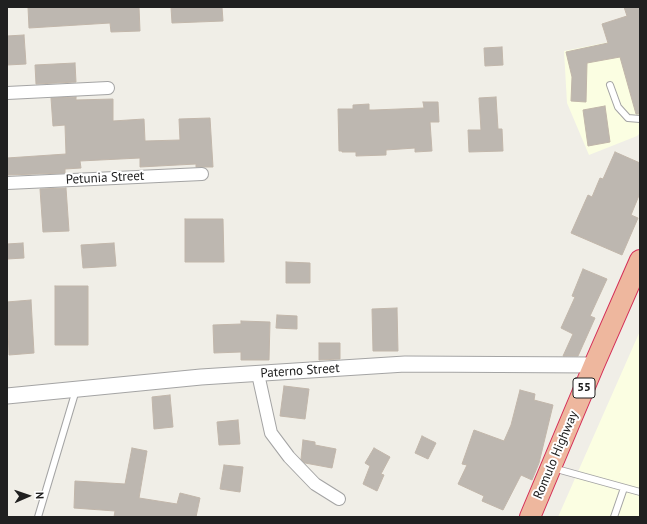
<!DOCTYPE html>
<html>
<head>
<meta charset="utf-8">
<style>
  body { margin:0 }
  #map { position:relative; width:647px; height:524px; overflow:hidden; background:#f0eee7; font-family:"PT Sans",sans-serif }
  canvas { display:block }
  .frame { position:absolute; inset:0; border:8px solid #202020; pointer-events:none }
  .north { position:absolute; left:8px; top:476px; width:40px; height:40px; -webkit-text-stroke:3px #fff; paint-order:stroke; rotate:88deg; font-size:11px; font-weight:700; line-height:16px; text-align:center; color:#202020 }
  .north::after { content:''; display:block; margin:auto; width:14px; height:18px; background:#202020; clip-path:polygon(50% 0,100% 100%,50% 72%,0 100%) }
</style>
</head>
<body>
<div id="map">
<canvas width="647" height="524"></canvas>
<div class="frame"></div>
<div class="north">N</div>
</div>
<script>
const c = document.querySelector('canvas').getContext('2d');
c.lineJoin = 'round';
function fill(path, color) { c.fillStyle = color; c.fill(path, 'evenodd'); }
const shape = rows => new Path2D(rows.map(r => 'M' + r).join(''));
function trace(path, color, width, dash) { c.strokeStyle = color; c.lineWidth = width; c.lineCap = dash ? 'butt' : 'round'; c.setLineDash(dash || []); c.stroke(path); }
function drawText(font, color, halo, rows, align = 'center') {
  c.font = font + ' "PT Sans",sans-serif'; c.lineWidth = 4; c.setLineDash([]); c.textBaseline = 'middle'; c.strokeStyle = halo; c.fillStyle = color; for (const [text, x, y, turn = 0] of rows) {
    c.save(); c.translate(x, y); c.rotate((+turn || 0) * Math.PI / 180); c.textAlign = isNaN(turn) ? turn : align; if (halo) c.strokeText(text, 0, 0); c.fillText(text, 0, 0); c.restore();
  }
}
fill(shape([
  [640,33,640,133,637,136,589,155,567,103,564,51,609,42],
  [640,331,640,517,558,517]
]), '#fbfee2');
const building = shape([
  [28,7,139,7,140,31,111,32,110,23,29,28,28,7],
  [171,7,222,7,223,21,172,23,171,7],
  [624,7,640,7,640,114,636,114,620,57,587,63,586,102,571,101,572,77,566,52,608,43,602,24,627,16,624,7],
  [24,35,26,64,7,65,7,36,24,35],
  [502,47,503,65,485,66,484,48,502,47],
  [75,63,76,82,36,84,35,65,75,63],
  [76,97,76,100,113,99,113,121,144,119,145,141,180,140,179,119,210,118,213,167,196,167,196,164,140,167,140,158,80,161,81,168,65,169,65,173,7,175,7,158,66,154,65,125,53,126,51,98,76,97],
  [496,97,498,129,502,129,503,151,469,152,468,130,481,130,479,98,496,97],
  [423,102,438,102,439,122,430,122,432,151,415,152,415,148,386,150,386,155,356,156,356,152,342,152,342,151,339,151,338,109,353,109,353,105,369,104,369,110,374,110,424,108,423,102],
  [605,106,610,142,588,146,583,110,605,106],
  [615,152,640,163,640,193,631,215,638,218,622,255,571,233,588,195,592,197,600,178,603,179,615,152],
  [66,188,69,231,43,232,40,189,66,188],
  [185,219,223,219,224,262,185,262,185,219],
  [23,243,24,258,7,259,7,244,23,243],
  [114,243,116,266,83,268,81,245,114,243],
  [286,262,310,263,310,283,286,283,286,262],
  [583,269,607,279,590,316,595,318,578,356,563,356,573,334,561,328,575,297,572,296,583,269],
  [55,286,88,286,88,345,55,345,55,286],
  [31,300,34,353,9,355,7,302,31,300],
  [397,308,398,351,373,351,372,309,397,308],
  [277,315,297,316,297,329,276,328,277,315],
  [241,321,270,322,269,360,241,360,241,352,214,353,213,325,241,324,241,321],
  [319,343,340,343,340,359,319,360,319,343],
  [284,386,309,389,305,419,280,416,284,386],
  [520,390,535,394,534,400,553,405,539,463,532,480,521,475,503,510,482,501,484,496,458,484,467,465,462,464,474,430,504,441,511,425,520,390],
  [170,395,173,427,154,429,152,397,170,395],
  [238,420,240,444,219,445,217,422,238,420],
  [422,436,436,443,428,459,415,453,422,436],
  [303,440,315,442,315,445,336,449,332,468,305,463,301,459,303,440],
  [132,448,147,451,139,498,177,504,180,493,200,498,196,517,114,517,115,511,74,508,75,481,125,484,132,448],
  [374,448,390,457,381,474,384,475,377,491,363,484,370,466,365,463,374,448],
  [224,465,243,467,240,492,220,489,224,465]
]);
fill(building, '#bdb7b0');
trace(building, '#c1b6aa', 1);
const service = shape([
  [610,85,618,107,628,118,640,119],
  [553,468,640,492],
  [38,517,76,390],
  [614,517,624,488]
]);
const minor = shape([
  [7,93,108,88],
  [7,183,202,174],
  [258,374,271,433,289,457,315,484,339,499]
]);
const tertiary = shape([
  [7,396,201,377,405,364,594,365]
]);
const trunk = shape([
  [530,517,594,365,640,260]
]);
trace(service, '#a4a4a4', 8);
trace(minor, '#a4a4a4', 14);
trace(tertiary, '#a4a4a4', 17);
trace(trunk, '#d42e57', 22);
trace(service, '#fff', 6);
trace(minor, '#fff', 12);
trace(tertiary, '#fff', 15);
trace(trunk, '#eeb79e', 20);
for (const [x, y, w] of [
  [584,388,22]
]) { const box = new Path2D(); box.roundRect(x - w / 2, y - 10, w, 20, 3); c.fillStyle = '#fff'; c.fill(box); trace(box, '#202020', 1); }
drawText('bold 12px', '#202020', null, [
  ["55",584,388]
]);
drawText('13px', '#202020', '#fff', [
  ["Petunia Street",105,178,-3],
  ["Paterno Street",300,371,-4],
  ["Romulo Highway",556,455,-67]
]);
</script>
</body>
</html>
